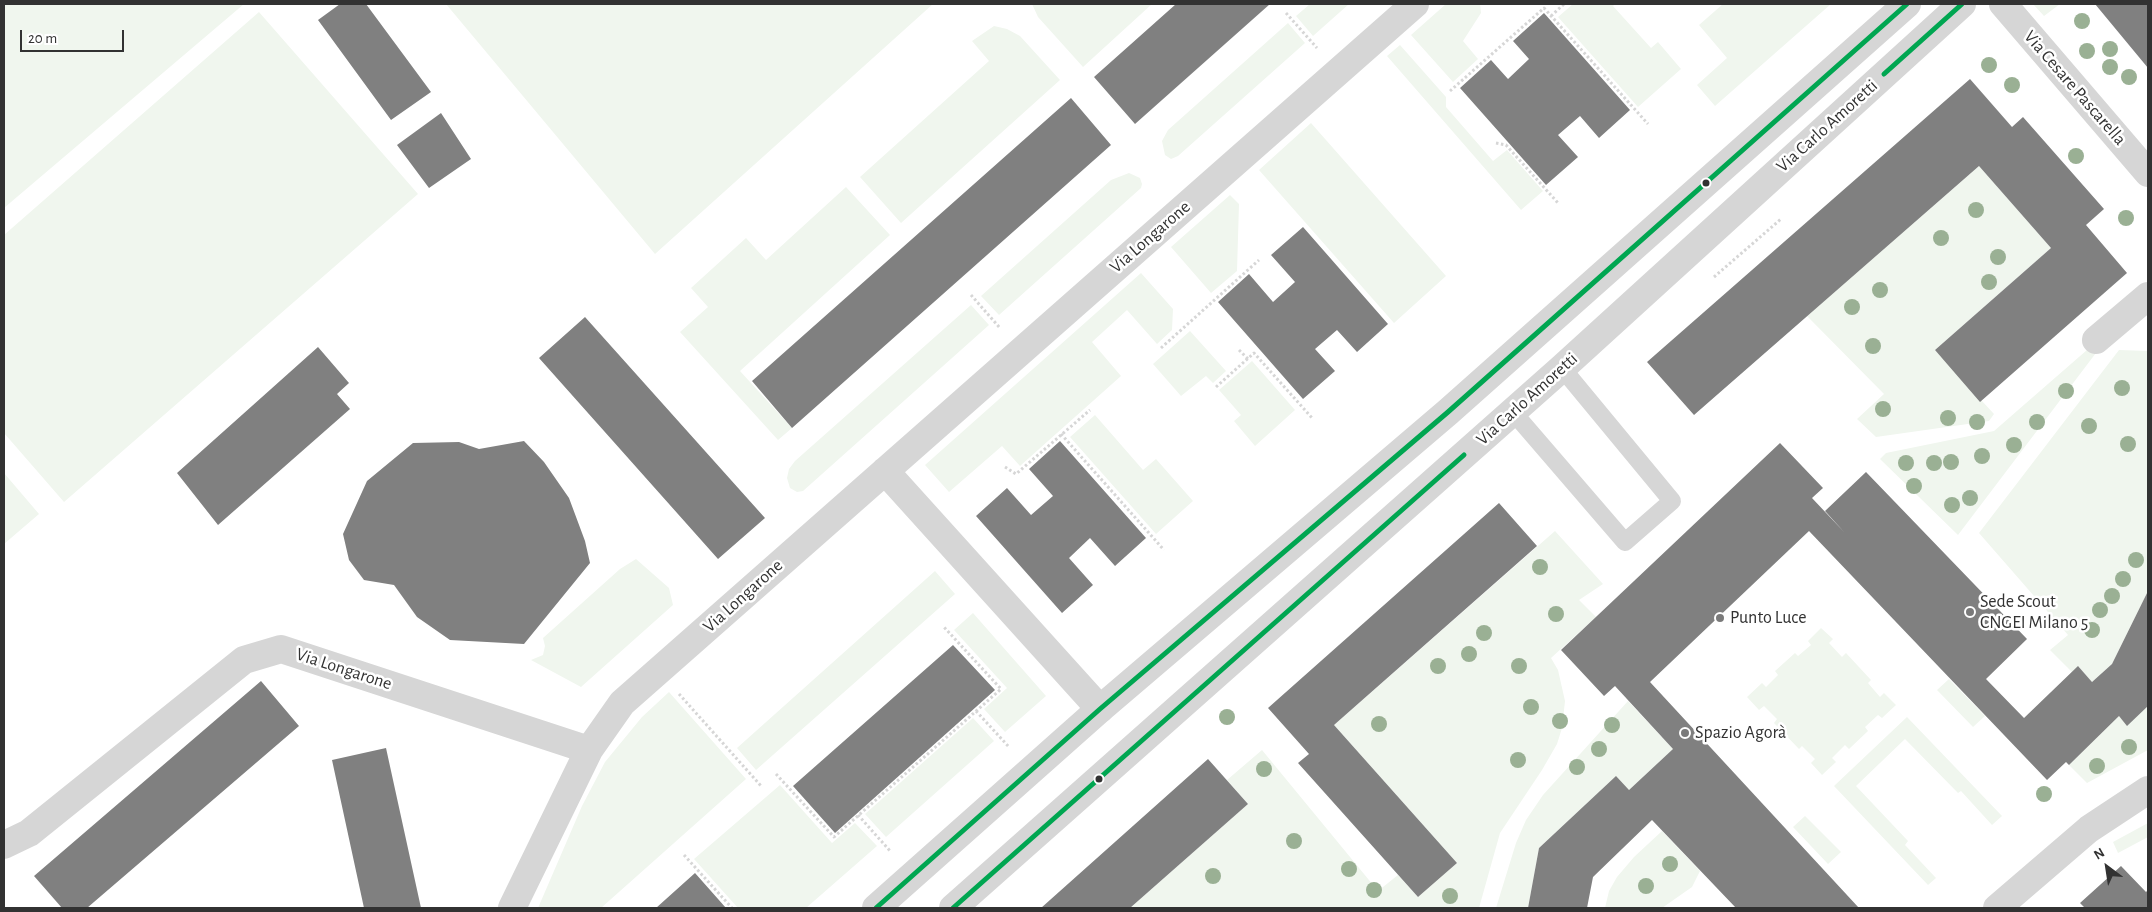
<!DOCTYPE html>
<html>
<head>
<meta charset="utf-8">
<style>
  body { margin:0 }
  #map { position:relative; width:2152px; height:912px; overflow:hidden; background:#fff; font-family:"Alegreya Sans",sans-serif }
  canvas { display:block }
  .frame { position:absolute; inset:0; border:5px solid #323232; pointer-events:none }
  .north { position:absolute; left:2082px; top:842px; width:50px; height:50px; -webkit-text-stroke:4px #fff; paint-order:stroke; rotate:329deg; font-size:14px; font-weight:700; line-height:20px; text-align:center; color:#323232 }
  .north::after { content:''; display:block; margin:auto; width:18px; height:22px; background:#323232; clip-path:polygon(50% 0,100% 100%,50% 72%,0 100%) }
  .scale { position:absolute; left:20px; top:30px; width:104px; height:22px; box-sizing:border-box; border:2px solid #323232; border-top:0; padding-left:6px; font-size:15px; line-height:18px; white-space:nowrap; color:#323232; -webkit-text-stroke:4px #fff; paint-order:stroke }
</style>
</head>
<body>
<div id="map">
<canvas width="2152" height="912"></canvas>
<div class="frame"></div>
<div class="north">N</div>
<div class="scale">20 m</div>
</div>
<script>
const c = document.querySelector('canvas').getContext('2d');
c.lineJoin = 'round';
function fill(path, color) { c.fillStyle = color; c.fill(path, 'evenodd'); }
const shape = rows => new Path2D(rows.map(r => 'M' + r).join(''));
function trace(path, color, width, dash) { c.strokeStyle = color; c.lineWidth = width; c.lineCap = dash ? 'butt' : 'round'; c.setLineDash(dash || []); c.stroke(path); }
function drawText(font, color, halo, rows, align = 'center') {
  c.font = font + ' "Alegreya Sans",sans-serif'; c.lineWidth = 5; c.setLineDash([]); c.textBaseline = 'middle'; c.strokeStyle = halo; c.fillStyle = color; for (const [text, x, y, turn = 0] of rows) {
    c.save(); c.translate(x, y); c.rotate((+turn || 0) * Math.PI / 180); c.textAlign = isNaN(turn) ? turn : align; if (halo) c.strokeText(text, 0, 0); c.fillText(text, 0, 0); c.restore();
  }
}
fill(shape([
  [4,4,244,4,4,208],
  [446,4,933,4,655,254],
  [1032,4,1152,4,1083,67,1038,17],
  [1310,4,1349,4,1313,36,1296,16],
  [1446,4,1480,4,1481,13,1463,41,1478,59,1453,82,1411,35],
  [1573,4,1615,4,1613,6,1651,48,1658,42,1681,69,1638,107,1558,17],
  [1723,4,1831,4,1715,106,1697,85,1727,58,1699,25],
  [2033,4,2060,4,2044,16],
  [259,12,418,194,64,502,4,433,4,235],
  [1288,23,1305,43,1178,156,1171,159,1165,155,1162,141,1168,130],
  [994,26,1007,29,1020,36,1060,80,901,223,860,177,989,61,972,41],
  [1400,45,1446,97,1446,107,1493,161,1507,150,1543,191,1521,210,1387,56],
  [1311,123,1446,276,1394,323,1259,170],
  [1979,166,2051,248,1935,350,1994,414,1989,421,1876,437,1857,419,1884,394,1807,316],
  [1129,173,1140,178,1142,184,1141,188,999,315,981,296,1111,180],
  [846,187,890,235,740,371,792,428,778,440,680,332,708,307,691,288,746,238,766,260],
  [1230,195,1239,204,1237,271,1211,293,1171,247],
  [1141,273,1173,309,1172,330,1157,344,1127,310,1092,342,1121,376,1020,466,1002,446,949,492,925,465],
  [971,305,989,325,803,491,797,492,790,488,787,478,789,469,795,461],
  [1190,331,1226,371,1213,383,1206,376,1181,396,1153,364],
  [2095,343,2102,345,1958,535,1880,459,1886,453,1994,431],
  [2119,350,2148,351,2148,591,2112,664,2092,682,2079,667,2072,672,2050,650,2068,635,1979,533],
  [1252,361,1295,410,1255,446,1234,421,1241,415,1219,390],
  [1095,415,1143,470,1156,459,1193,501,1156,534,1070,437],
  [4,473,39,514,4,544],
  [1555,531,1603,584,1579,600,1596,617,1551,658,1558,670,1565,701,1562,728,1557,744,1542,770,1500,833,1479,908,1130,908,1248,804,1227,780,1262,750,1378,891,1398,875,1418,897,1457,863,1334,725],
  [636,559,669,588,673,605,581,687,531,660,543,655,545,646,543,638,620,569],
  [935,571,955,594,756,770,737,748],
  [973,613,1046,696,1005,732,984,709,1007,688,954,630],
  [1821,628,1833,639,1829,643,1842,657,1846,653,1871,680,1868,683,1880,697,1884,693,1896,705,1882,718,1878,715,1865,727,1868,731,1849,749,1845,745,1832,758,1836,762,1822,775,1811,763,1815,759,1802,746,1799,749,1774,723,1777,719,1764,706,1759,710,1747,697,1762,683,1766,687,1778,675,1775,671,1795,653,1798,656,1811,645,1808,641],
  [1949,679,1985,716,1973,727,1937,690],
  [669,692,746,779,601,908,538,908,582,806,605,762,642,717],
  [1628,701,1673,749,1629,790,1615,777,1539,848,1528,908,1496,908,1516,843,1526,820,1543,795],
  [2148,706,2148,750,2087,783,2069,765,2119,716,2127,725],
  [1907,717,2002,816,1992,825,1961,791,1958,793,1905,739,1856,786,1908,841,1905,845,1936,878,1928,885,1834,786],
  [973,718,994,741,886,837,865,814],
  [780,785,832,843,855,823,877,846,806,908,738,908,694,859],
  [1805,816,1841,852,1828,864,1793,827],
  [2148,823,2148,837,2118,853,2113,842],
  [1662,831,1700,871,1692,887,1662,908,1605,908,1609,891,1617,877,1634,857]
]), '#f0f6ee');
fill(shape([
  [340,4,366,4,431,92,391,120,318,20],
  [1176,4,1270,4,1135,124,1094,77],
  [2095,4,2148,4,2148,68],
  [1544,13,1630,110,1599,138,1580,116,1558,135,1578,157,1546,185,1460,88,1491,60,1508,79,1529,59,1513,41],
  [1970,79,2012,127,2023,117,2104,209,2086,225,2127,273,1980,402,1935,350,2051,248,1979,166,1694,415,1647,362],
  [1071,98,1111,145,792,428,752,381],
  [441,113,471,159,429,188,397,145],
  [1303,227,1388,324,1357,352,1337,330,1315,349,1335,371,1303,399,1218,302,1249,274,1273,302,1295,282,1271,255],
  [585,317,765,518,718,559,539,358],
  [318,347,349,383,337,394,350,409,218,525,177,473],
  [524,441,544,462,569,498,585,541,590,563,524,644,450,640,417,617,394,585,364,580,349,560,343,534,367,481,413,443,459,442,479,449],
  [1060,441,1146,538,1115,566,1090,538,1069,558,1093,585,1062,613,976,516,1007,488,1031,515,1053,496,1029,469],
  [1780,443,1823,488,1812,498,1845,533,1825,511,1866,472,2027,639,1986,679,2024,718,2078,666,2092,682,2112,664,2148,591,2148,706,2127,726,2119,716,2069,765,2066,762,2047,780,1809,531,1650,682,1859,908,1736,908,1652,820,1593,877,1587,908,1528,908,1539,848,1616,776,1629,790,1673,749,1615,686,1604,696,1561,650],
  [1499,503,1537,546,1334,725,1457,863,1418,897,1298,763,1309,754,1268,708],
  [953,645,995,690,835,833,793,786],
  [261,681,299,726,87,908,62,908,34,876],
  [386,748,421,908,364,908,332,760],
  [1208,759,1248,804,1130,908,1041,908],
  [2121,866,2146,892,2148,890,2148,908,2085,908,2080,903],
  [695,873,726,908,656,908]
]), '#808080');
trace(shape([
  [1286,13,1317,48],
  [1551,16,1564,4],
  [1450,91,1544,8,1648,124],
  [1496,143,1506,145,1558,203],
  [1714,277,1781,219],
  [971,295,1000,328],
  [1161,348,1259,260],
  [1239,350,1248,359],
  [1216,387,1254,353,1313,419],
  [1061,434,1164,550],
  [1005,467,1016,474,1090,410],
  [679,694,762,787],
  [976,711,1009,747],
  [776,774,834,837,1001,689,943,626],
  [858,815,891,852],
  [684,855,732,908]
]), '#d6d6d6', 3, [2.5, 2.5]);
trace(shape([
  [1513,412,1625,542,1672,501,1562,368]
]), '#d6d6d6', 18);
trace(shape([
  [2003,4,2148,173],
  [2096,340,2148,296],
  [885,471,1100,709],
  [4,845,29,833,244,660,281,649,589,750],
  [512,908,589,750,622,703,1415,4],
  [1997,908,2089,829,2148,790]
]), '#d6d6d6', 28);
trace(shape([
  [876,908,1100,709,1448,412,1907,4],
  [953,908,1562,368,1962,4]
]), '#d6d6d6', 28);
trace(shape([
  [1884,74,1962,4],
  [876,908,1100,709,1448,412,1907,4],
  [953,908,1464,455]
]), '#00a651', 5);
c.fillStyle = '#9ab094';
for (const [x, y] of [
  [2082,21],
  [2110,49],
  [2087,51],
  [1989,65],
  [2110,67],
  [2129,77],
  [2012,85],
  [2076,156],
  [1976,210],
  [2126,218],
  [1941,238],
  [1998,257],
  [1989,282],
  [1880,290],
  [1852,307],
  [1873,346],
  [2122,388],
  [2066,391],
  [1883,409],
  [1948,418],
  [1977,422],
  [2037,422],
  [2089,426],
  [2128,444],
  [2014,445],
  [1982,456],
  [1951,462],
  [1906,463],
  [1934,463],
  [1914,486],
  [1970,498],
  [1952,505],
  [2136,560],
  [1540,567],
  [2123,579],
  [2112,596],
  [2100,610],
  [1556,614],
  [2092,630],
  [1484,633],
  [1469,654],
  [1438,666],
  [1519,666],
  [1531,707],
  [1227,717],
  [1560,721],
  [1379,724],
  [1612,725],
  [2129,747],
  [1599,749],
  [1518,760],
  [2097,766],
  [1577,767],
  [1264,769],
  [2044,794],
  [1294,841],
  [1670,864],
  [1349,869],
  [1213,876],
  [1646,886],
  [1374,890],
  [1450,896]
]) { c.beginPath(); c.arc(x, y, 8, 0, 2 * Math.PI); c.fill(); }
for (const [x, y, r, color] of [
  [1706,183,4.5,"#323232"],
  [1970,612,5,"#7a7a7a"],
  [1720,618,5,"#7a7a7a"],
  [1685,733,5,"#7a7a7a"],
  [1099,779,4.5,"#323232"]
]) { const dot = new Path2D(); dot.arc(x, y, r, 0, 2 * Math.PI); c.fillStyle = color; c.fill(dot); trace(dot, '#fff', 2); }
drawText('18px', '#323232', '#fff', [
  ["Via Cesare Pascarella",2075,88,49],
  ["Via Carlo Amoretti",1827,126,-42],
  ["Via Longarone",1150,237,-41],
  ["Via Carlo Amoretti",1527,399,-42],
  ["Via Longarone",743,596,-42],
  ["Via Longarone",344,669,18]
]);
drawText('18px', '#323232', '#fff', [
  ["Sede Scout",1980,602],
  ["CNGEI Milano 5",1980,623],
  ["Punto Luce",1730,618],
  ["Spazio Agorà",1695,733]
], 'left');
</script>
</body>
</html>
